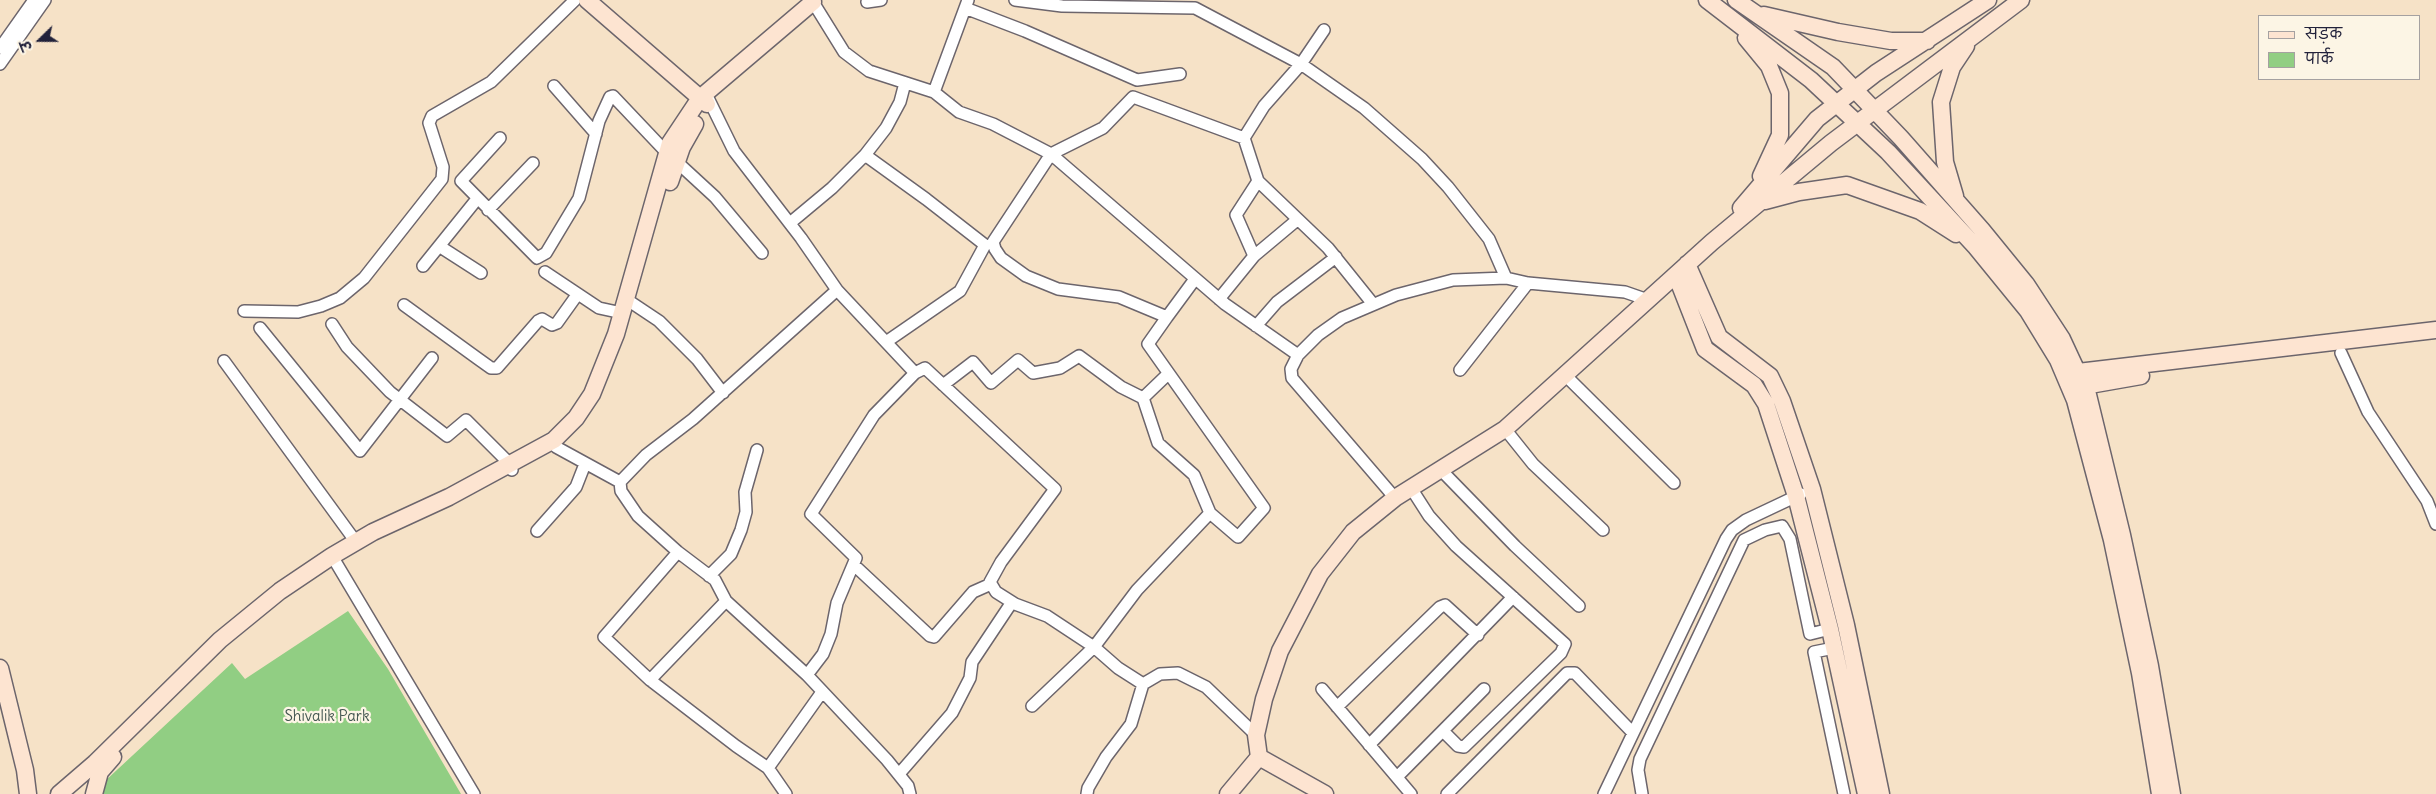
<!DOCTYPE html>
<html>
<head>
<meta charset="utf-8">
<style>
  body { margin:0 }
  #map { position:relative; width:2436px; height:794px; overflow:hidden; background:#f6e2c7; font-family:Delius,"Playpen Sans Deva",sans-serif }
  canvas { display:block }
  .legend { position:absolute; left:2258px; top:15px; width:162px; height:65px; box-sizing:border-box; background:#fcf5e5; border:1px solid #a5a1a1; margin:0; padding:6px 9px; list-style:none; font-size:15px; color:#22223b }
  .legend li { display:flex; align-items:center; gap:10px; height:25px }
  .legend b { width:25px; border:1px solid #a5a1a1 }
  .north { position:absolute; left:15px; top:15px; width:50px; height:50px; -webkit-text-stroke:4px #fcf5e5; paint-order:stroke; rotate:248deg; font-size:14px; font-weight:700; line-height:20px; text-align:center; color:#22223b }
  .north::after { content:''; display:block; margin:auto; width:18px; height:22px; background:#22223b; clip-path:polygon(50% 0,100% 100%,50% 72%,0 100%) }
</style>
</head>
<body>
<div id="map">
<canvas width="2436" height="794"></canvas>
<ul class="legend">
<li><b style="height:6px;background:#fde4d1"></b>सड़क</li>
<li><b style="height:14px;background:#91ce83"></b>पार्क</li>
</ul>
<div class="north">उ</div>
</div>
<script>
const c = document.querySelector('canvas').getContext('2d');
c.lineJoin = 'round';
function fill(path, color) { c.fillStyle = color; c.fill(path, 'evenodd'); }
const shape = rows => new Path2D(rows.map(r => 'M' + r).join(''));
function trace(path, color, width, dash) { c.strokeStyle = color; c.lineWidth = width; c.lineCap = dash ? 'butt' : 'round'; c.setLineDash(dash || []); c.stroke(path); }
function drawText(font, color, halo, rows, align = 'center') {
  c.font = font + ' Delius,sans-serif'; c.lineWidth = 4.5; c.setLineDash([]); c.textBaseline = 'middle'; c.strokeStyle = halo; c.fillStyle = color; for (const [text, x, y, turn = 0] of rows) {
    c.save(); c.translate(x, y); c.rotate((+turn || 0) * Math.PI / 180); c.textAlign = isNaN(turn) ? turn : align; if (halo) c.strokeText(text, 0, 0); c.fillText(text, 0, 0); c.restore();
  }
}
fill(shape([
  [348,611,388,669,461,794,103,794,104,782,232,663,245,679]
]), '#91ce83');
const street = shape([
  [1015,0,1062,6,1195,8,1301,64,1264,106,1244,138,1133,97,1103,128,1051,154,993,242,995,249,1001,258,1026,276,1058,289,1119,297,1167,317,1195,279],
  [813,2,844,52,869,71,934,92,968,0],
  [867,2,881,0],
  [965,8,1025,31,1137,80,1180,74],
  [1324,30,1301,64,1364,108,1422,159,1448,187,1489,239,1506,278],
  [0,48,34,0],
  [0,64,45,0],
  [554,86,596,134],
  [934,92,959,112,993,124,1051,154,1225,304,1298,355,1291,369,1292,378,1395,498],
  [500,138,461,181,537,258,546,253,579,198,599,121,610,97,613,96,667,153],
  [1244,138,1258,181,1328,248,1373,304],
  [865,155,926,199,985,245,960,291,886,342],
  [677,162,715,197,762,253],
  [488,210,533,163],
  [790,223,832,188,865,155,886,128,900,102,905,83],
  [439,246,481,273],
  [1254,256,1236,215,1258,181],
  [423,266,477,199],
  [545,272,599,308,622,313],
  [1219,299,1254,256,1297,220],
  [632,303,659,321,697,359,723,393],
  [404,305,477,358,491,368,497,368,538,321,542,319,552,325,557,323,577,295],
  [244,311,298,312,321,306,340,298,364,278,442,179,443,167,429,123,432,116,491,82,575,0],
  [1167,317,1148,344,1264,508,1238,537,1210,513],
  [332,324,347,347,390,392,447,436,466,420,507,461,512,470],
  [1256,326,1277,302,1336,257],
  [260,328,360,451,432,358],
  [2341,353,2368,412,2427,501,2436,524],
  [1298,355,1318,335,1342,318,1396,295,1453,280,1506,278,1528,283,1625,292,1648,300],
  [224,361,356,542],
  [1460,370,1528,283],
  [915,373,925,368,1055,489,1001,562,990,582,996,592,1015,604,1047,616,1094,647,1118,668,1143,684,1160,674,1178,673,1206,687,1256,735],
  [1565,375,1674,483],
  [943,385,973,362,991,383,1018,360,1033,373,1060,368,1079,356,1121,387,1143,398],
  [1505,429,1533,464,1603,530],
  [556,447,620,482,646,455,693,419,837,290,801,238,734,151,709,100],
  [1441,470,1515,546,1579,606],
  [620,482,621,491,638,516,678,552,715,580,726,601,807,675,887,760,908,786,910,794],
  [1411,488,1429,516,1456,546,1565,644,1561,653,1464,747,1458,746,1443,731],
  [537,531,576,487,585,464],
  [678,552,604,637,650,680,736,746,768,768,786,794],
  [332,556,474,794],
  [854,565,930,636,934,637,973,592,991,584],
  [709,576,731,554,741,530,746,512,745,492,757,450],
  [1834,648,1814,652,1844,794],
  [807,675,823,654,831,634,837,603,856,558,811,514,874,415,915,373,837,290],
  [650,680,726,601],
  [1322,689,1411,794],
  [1032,706,1094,647,1137,590,1210,513,1194,475,1158,443,1143,398,1168,374],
  [1337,707,1440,607,1445,605,1478,635],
  [1369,745,1513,597],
  [768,768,822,692],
  [899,774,952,713,970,678,972,662,1012,602],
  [1397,777,1484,689],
  [1087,794,1088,788,1106,757,1131,724,1143,684],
  [1447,794,1567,673,1575,673,1633,733],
  [1604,794,1726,539,1732,530,1746,520,1801,494],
  [1642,794,1638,770,1640,759,1744,540,1765,530,1782,526,1790,539,1810,634,1830,629]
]);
const secondary = shape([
  [587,0,707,104],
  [1707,0,1811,80,1888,152,1975,246,2028,311,2058,360,2075,400,2112,540,2140,673,2160,794],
  [1736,0,1833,67,1901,138,1982,230,2026,284,2062,339,2088,395,2122,535,2150,666,2172,794],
  [1764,15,1838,32,1891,41,1927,41],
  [1746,38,1769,66,1780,93,1780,135,1761,176],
  [670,182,682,147,695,124],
  [1955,196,1945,162,1941,102,1952,67,1966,46],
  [1765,201,1799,192,1847,185,1920,211,1956,234],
  [1741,208,1817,119,1876,73,1988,0],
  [1687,264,1719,337,1770,376,1782,401,1812,489,1846,625,1881,794],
  [1676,275,1705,349,1754,385,1766,404,1796,496,1830,629,1866,794],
  [2078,372,2436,330],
  [2084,386,2141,376],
  [0,668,25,770,28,794],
  [1259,757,1325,794],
  [59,794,95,763,220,640,280,591,332,556,373,532,449,497,554,440,576,418,592,394,616,334,670,143,700,98,813,2],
  [94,794,100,772,113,757],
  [1228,794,1259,757,1256,735,1264,699,1280,651,1320,574,1353,532,1395,498,1505,429,1712,242,1831,143,2021,0]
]);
trace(street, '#6c656c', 14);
trace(secondary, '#6c656c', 19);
trace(street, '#fff', 11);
trace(secondary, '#fde4d1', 16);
drawText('15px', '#435651', '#fcf5e5', [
  ["Shivalik Park",327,717]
]);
</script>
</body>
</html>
